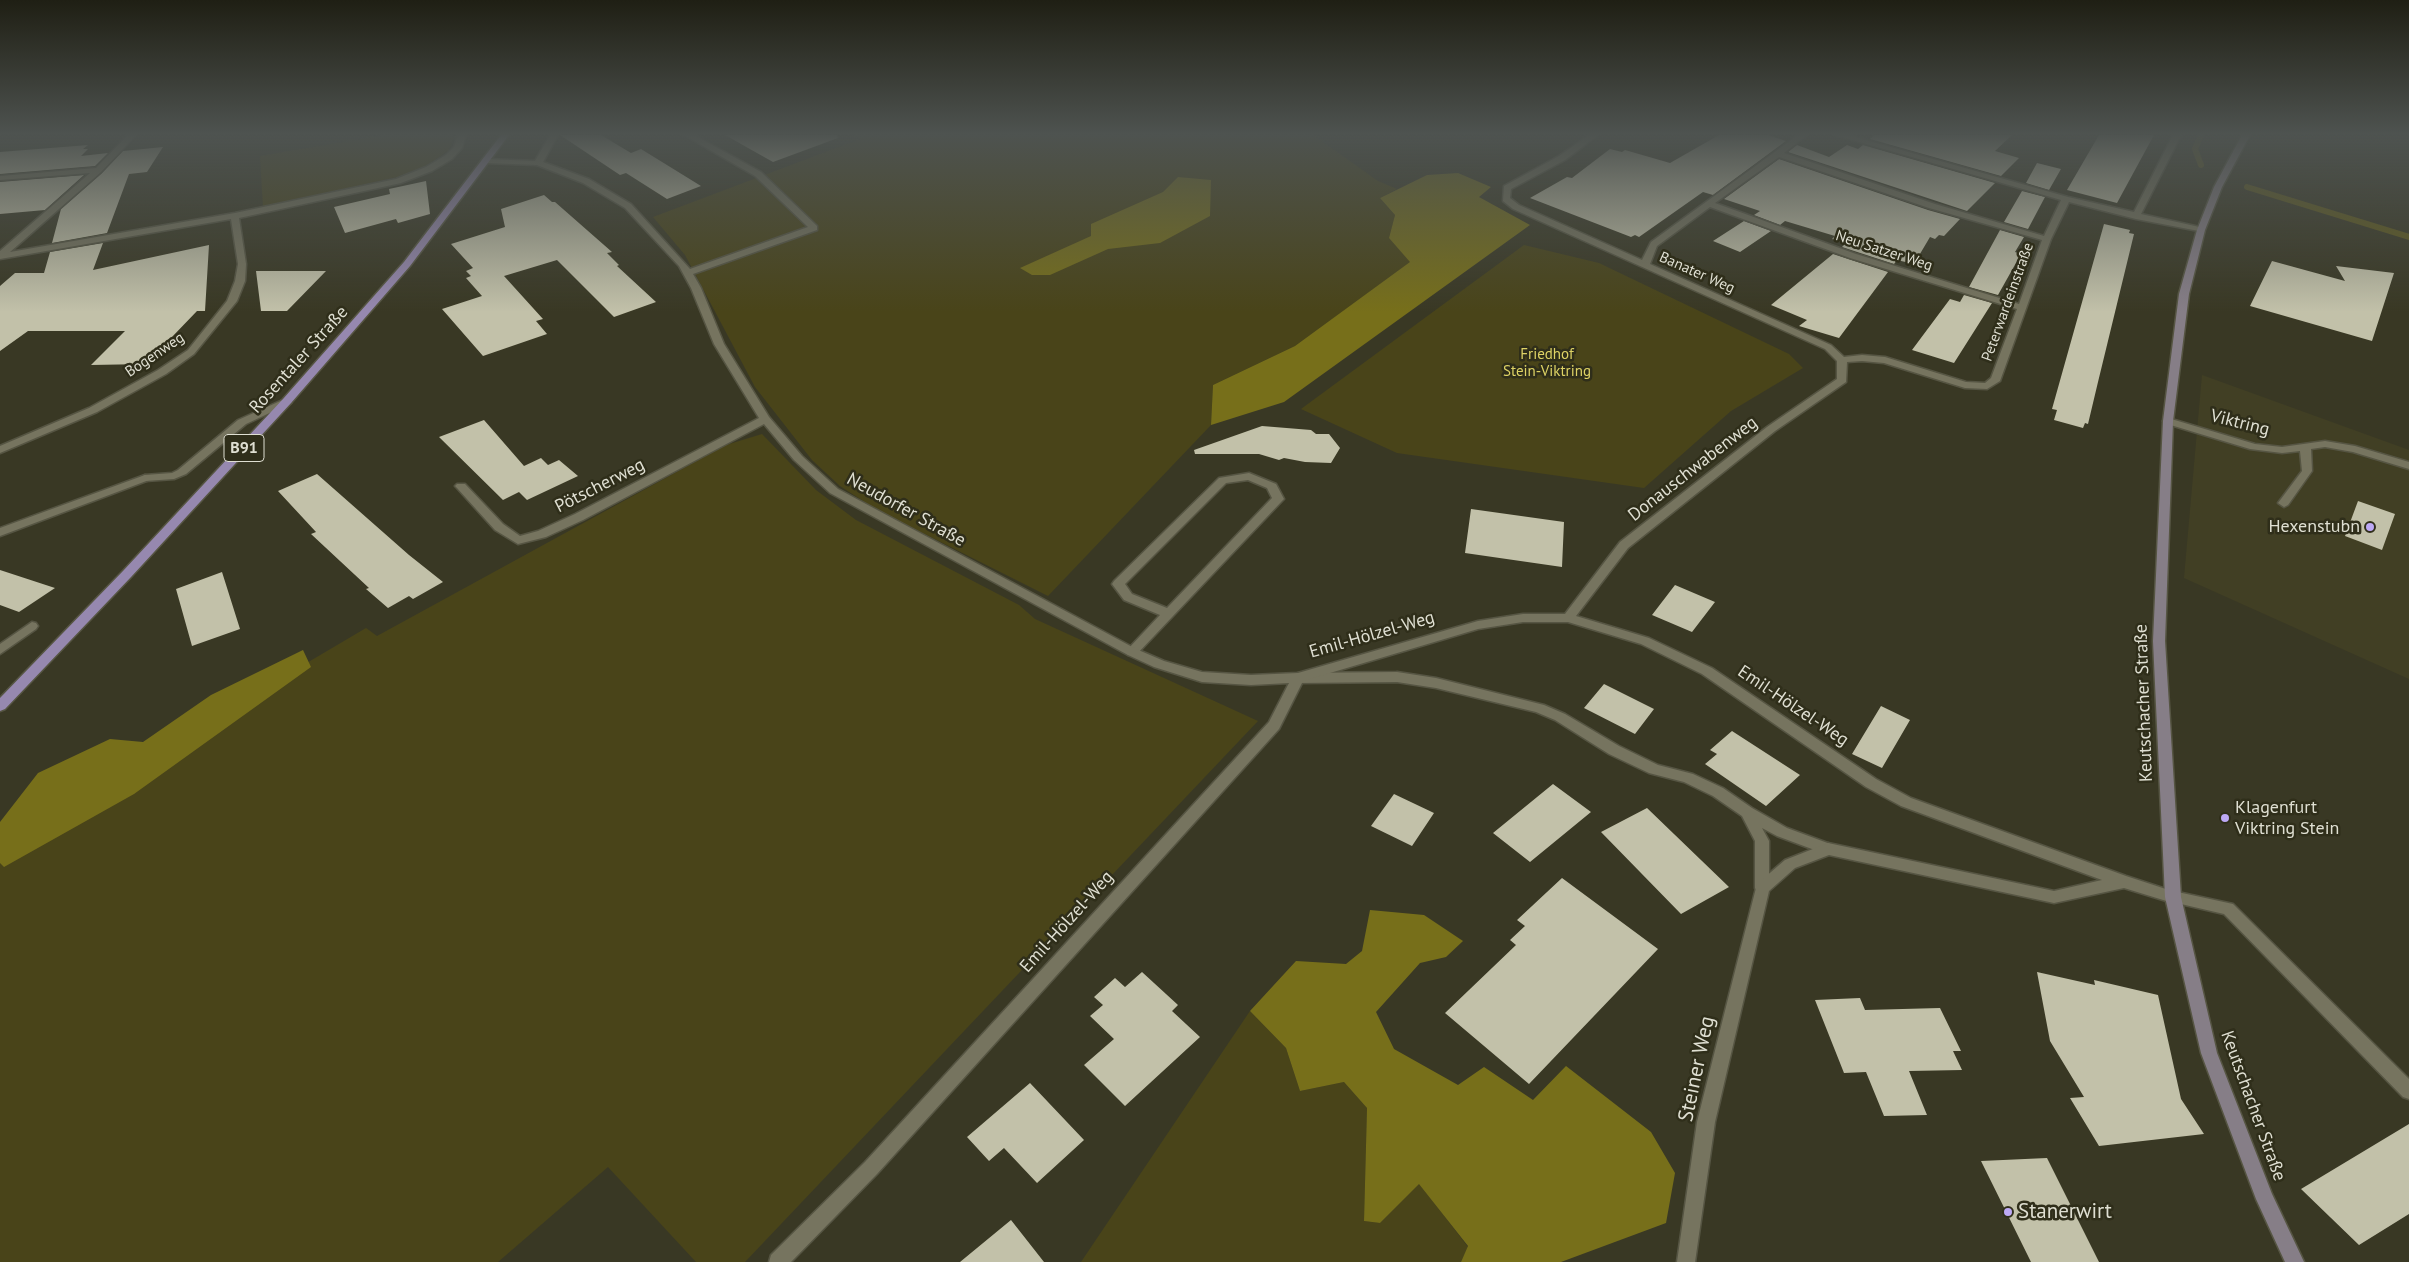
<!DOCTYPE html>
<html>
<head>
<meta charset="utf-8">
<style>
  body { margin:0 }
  canvas { display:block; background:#393824 }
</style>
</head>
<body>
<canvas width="2409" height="1262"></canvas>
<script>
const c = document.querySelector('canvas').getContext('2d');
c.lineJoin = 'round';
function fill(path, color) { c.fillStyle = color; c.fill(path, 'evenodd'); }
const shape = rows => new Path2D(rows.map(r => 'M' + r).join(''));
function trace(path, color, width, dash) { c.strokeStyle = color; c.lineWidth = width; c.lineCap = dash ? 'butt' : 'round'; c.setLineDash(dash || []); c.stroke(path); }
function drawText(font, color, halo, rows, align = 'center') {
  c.font = font + ' "PT Sans",sans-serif'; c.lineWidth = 5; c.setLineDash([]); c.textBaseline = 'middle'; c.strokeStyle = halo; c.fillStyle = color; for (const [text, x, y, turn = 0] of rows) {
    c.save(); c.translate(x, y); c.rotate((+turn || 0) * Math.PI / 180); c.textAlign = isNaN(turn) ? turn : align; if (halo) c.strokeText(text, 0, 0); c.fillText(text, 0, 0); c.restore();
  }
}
fill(shape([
  [2202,375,2409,450,2409,679,2184,578]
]), '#413f24');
fill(shape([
  [384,135,452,135,454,138,448,151,424,167,397,177,263,207,260,156],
  [853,135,1313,135,1378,181,1397,189,1380,198,1395,215,1389,238,1411,262,1295,346,1213,385,1211,425,1048,596,877,510,840,486,812,460,755,387,685,255,653,217,860,139],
  [1524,245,1599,263,1789,354,1803,368,1731,411,1644,488,1397,453,1301,409],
  [762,434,816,490,856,520,1019,605,1035,619,1258,721,745,1262,696,1262,608,1167,498,1262,0,1262,0,844,366,628,377,636,726,445],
  [1250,1011,1286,1048,1300,1091,1344,1082,1367,1108,1364,1221,1380,1223,1419,1183,1468,1247,1461,1262,1081,1262]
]), '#494419');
fill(shape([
  [1458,173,1491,187,1479,197,1530,225,1284,402,1211,425,1213,385,1295,346,1410,262,1389,238,1395,215,1380,198,1427,175],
  [1178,177,1211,180,1210,216,1160,243,1108,249,1050,275,1032,275,1020,268,1091,236,1091,224,1163,192],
  [303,650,311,667,134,794,4,867,0,863,0,822,38,773,110,739,143,742,211,695],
  [1370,910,1424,915,1463,941,1446,957,1420,963,1376,1012,1394,1049,1458,1085,1484,1067,1533,1100,1566,1066,1651,1132,1675,1173,1666,1223,1561,1262,1461,1262,1468,1246,1419,1184,1380,1223,1364,1221,1367,1108,1344,1082,1300,1091,1286,1048,1250,1011,1296,961,1346,964,1362,951]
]), '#776f1a');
trace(shape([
  [2201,135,2195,149,2201,165],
  [2247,187,2409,237]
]), '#605a1c', 6);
fill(shape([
  [560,135,601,135,631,153,641,149,701,186,667,199,626,173,620,175],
  [725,135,837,135,838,138,773,162],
  [1719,135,1768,135,1786,141,1713,195,1703,192,1639,237,1635,235,1631,237,1530,198,1567,177,1572,178,1610,149,1622,152,1625,150,1670,163],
  [1874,135,2012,135,1995,151,2019,158,2001,176,1870,139],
  [2099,135,2154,135,2117,203,2067,190],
  [88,145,83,149,88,149,81,156,108,153,95,166,0,174,0,152],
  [1797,145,1829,157,1847,145,1858,149,1863,145,1995,183,1967,211,1788,152],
  [163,147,147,172,129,174,107,233,52,243,61,209,102,173,123,151],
  [1779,159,1928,210,1960,219,1944,236,1939,235,1935,239,1930,237,1914,264,1897,260,1894,264,1842,247,1846,243,1832,239,1835,236,1785,221,1780,225,1754,215,1760,211,1724,199],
  [2037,163,2061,169,2049,190,2026,183],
  [84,175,45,210,0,214,0,182],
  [426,181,430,214,398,223,396,219,345,233,334,207,390,194,389,189],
  [2022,191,2045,197,2028,229,2004,222],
  [544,195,552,202,555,202,612,252,607,253,619,265,617,266,656,302,614,317,557,260,504,276,543,319,536,321,547,334,483,356,442,309,482,296,466,278,471,276,466,271,473,268,451,244,505,227,501,209],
  [1744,221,1771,231,1740,252,1713,241],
  [2104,224,2130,230,2129,233,2134,234,2098,382,2088,424,2085,423,2083,428,2054,420,2057,410,2052,409],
  [2000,230,2024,237,2015,252,2021,254,1998,295,1969,287],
  [103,243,93,270,209,245,205,311,197,311,146,364,91,365,125,331,28,331,0,351,0,286,15,273,44,273,50,252],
  [1833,254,1888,272,1839,338,1799,326,1807,320,1771,305],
  [2272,261,2345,281,2336,266,2394,273,2372,341,2250,306],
  [256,271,326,271,287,311,261,311],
  [1964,295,1992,303,1954,363,1912,350,1950,299,1960,302],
  [484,420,524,466,541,458,548,465,559,460,578,476,527,500,519,492,503,500,439,437],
  [1262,426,1311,430,1316,434,1329,434,1340,448,1331,463,1305,462,1284,458,1279,460,1259,454,1195,454,1194,450],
  [317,474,409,555,443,582,413,599,409,596,388,608,366,589,369,588,311,534,316,532,278,491],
  [2358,501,2395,514,2382,550,2345,536],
  [1471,509,1564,522,1562,567,1465,553],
  [0,570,55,588,19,612,0,605],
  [222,572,240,629,192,646,176,589],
  [1675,585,1715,602,1692,632,1652,615],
  [1604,684,1654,709,1635,734,1584,708],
  [1881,706,1910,720,1882,768,1852,754],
  [1732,731,1800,775,1766,806,1705,764,1717,754,1710,750],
  [1553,784,1591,812,1530,862,1493,833],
  [1394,794,1434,813,1412,846,1371,826],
  [1647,808,1729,887,1681,914,1601,832],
  [1562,878,1658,949,1529,1084,1445,1013,1516,945,1510,940,1525,926,1517,920],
  [1142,972,1178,1005,1172,1011,1200,1037,1125,1106,1084,1065,1114,1039,1090,1016,1103,1005,1094,997,1115,978,1125,987],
  [2037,972,2095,985,2094,980,2158,995,2181,1099,2204,1134,2099,1146,2070,1098,2084,1097,2050,1041],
  [1860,998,1865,1010,1940,1008,1961,1051,1953,1051,1962,1070,1909,1071,1927,1115,1884,1116,1866,1072,1844,1073,1815,1000],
  [1030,1083,1084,1140,1037,1183,1004,1148,989,1161,967,1137],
  [2409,1124,2409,1214,2359,1245,2301,1189],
  [2047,1158,2099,1262,2031,1262,1981,1161],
  [1011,1220,1044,1262,960,1262]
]), '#c2c1a9');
const service = shape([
  [287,398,292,401,291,403,246,424,186,474,174,479,145,481,139,478,145,475,172,473,178,470,238,420,287,398],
  [2168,418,2255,444,2282,447,2325,441,2355,446,2409,462,2409,469,2353,452,2325,447,2311,449,2312,471,2288,505,2284,507,2278,503,2302,471,2300,451,2282,453,2250,449,2164,423,2163,421,2168,418],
  [1249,473,1276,484,1284,499,1282,501,1136,655,1128,655,1126,652,1128,649,1160,615,1124,600,1112,584,1114,581,1219,478,1249,473],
  [1248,480,1267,488,1272,498,1167,608,1132,594,1125,584,1226,483,1248,480],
  [1397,672,1436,678,1544,705,1565,714,1619,746,1658,765,1693,774,1723,788,1752,808,1787,828,1833,845,1835,849,1833,853,1828,855,1777,836,1762,828,1769,841,1769,888,1767,892,1762,894,1757,892,1755,888,1755,841,1742,816,1713,796,1684,782,1649,773,1609,754,1555,720,1536,712,1436,688,1397,682,1298,683,1293,681,1292,678,1293,675,1298,673,1397,672],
  [2173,891,2233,904,2409,1079,2409,1099,2403,1097,2224,914,2168,901,2165,897,2168,893,2173,891]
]);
const minor = shape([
  [128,135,136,135,101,172,10,252,235,213,396,179,426,167,446,155,454,147,458,135,466,135,462,148,452,159,432,171,401,183,239,218,246,264,245,281,237,301,194,354,166,374,97,412,0,453,0,446,89,408,158,370,188,350,227,301,235,281,238,264,231,219,0,259,0,251,90,173,0,180,0,176,96,168,128,135],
  [550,135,558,135,543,162,589,179,631,204,690,269,808,227,755,176,684,135,694,135,761,172,817,226,817,230,693,274,701,288,724,344,769,417,802,456,838,489,1136,649,1164,661,1202,672,1251,675,1298,673,1478,621,1523,614,1565,614,1620,542,1767,427,1837,379,1837,361,1825,349,1513,209,1503,201,1504,186,1559,156,1589,135,1598,135,1565,160,1511,189,1510,198,1519,205,1642,260,1651,242,1798,135,1807,135,1784,153,1935,204,2044,236,2061,200,1835,135,1848,135,2068,197,2134,212,2173,135,2181,135,2141,214,2204,228,2204,232,2136,219,2069,202,2051,239,2000,381,1987,389,1965,388,1884,363,1862,361,1847,362,1846,382,1775,431,1628,548,1576,616,1649,638,1712,668,1876,779,1911,798,2126,876,2178,893,2181,897,2178,901,2173,903,2124,888,2054,903,1829,855,1795,868,1769,891,1715,1122,1695,1262,1677,1262,1697,1122,1757,884,1785,860,1828,843,2054,891,2102,880,1901,806,1866,787,1702,674,1641,644,1568,622,1523,622,1478,629,1303,681,1279,729,877,1174,791,1262,769,1262,771,1255,865,1162,1269,722,1289,683,1251,685,1202,682,1154,667,1128,655,830,493,794,460,764,424,583,520,546,537,518,544,495,530,457,488,455,486,457,484,465,484,503,524,520,536,538,531,575,514,759,418,714,344,691,288,679,266,625,208,583,183,537,165,487,163,483,161,487,159,535,161,550,135],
  [1779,157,1929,208,2042,240,2019,304,1856,254,1715,203,1779,157],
  [1710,207,1850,258,2017,309,1991,378,1985,383,1966,382,1885,357,1862,355,1844,357,1831,345,1650,264,1657,246,1710,207],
  [145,475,149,476,151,478,149,480,0,536,0,528,145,475],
  [32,622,36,623,38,626,36,629,0,654,0,644,32,622]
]);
const secondary = shape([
  [2242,135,2250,135,2222,187,2205,230,2189,294,2173,421,2165,641,2181,897,2217,1053,2272,1194,2304,1262,2285,1262,2256,1199,2201,1053,2165,897,2153,641,2163,421,2179,294,2197,230,2214,187,2242,135]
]);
const primary = shape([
  [501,135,509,135,410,266,291,403,131,577,5,709,0,711,0,698,123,571,283,399,404,262,501,135]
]);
trace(service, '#565543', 3);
trace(minor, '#565543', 3);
trace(secondary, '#565543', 3);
trace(primary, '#565543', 3);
fill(service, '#76745f');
fill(minor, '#76745f');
fill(secondary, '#867e87');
fill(primary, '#9688af');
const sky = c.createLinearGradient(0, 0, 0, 312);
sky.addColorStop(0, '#1f1f14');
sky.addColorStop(0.43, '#4e5350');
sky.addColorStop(1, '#4e535000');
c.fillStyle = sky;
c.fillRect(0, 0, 2409, 312);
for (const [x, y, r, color] of [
  [2370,527,5,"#bda9f5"],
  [2225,818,5,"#bda9f5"],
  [2008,1212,5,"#bda9f5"]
]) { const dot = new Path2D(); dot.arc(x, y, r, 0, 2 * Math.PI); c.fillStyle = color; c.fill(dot); trace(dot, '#2f2e1a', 2); }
drawText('15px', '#dfdfd2', '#2f2e1a', [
  ["Neu Satzer Weg",1884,251,18],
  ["Banater Weg",1697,273,24],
  ["Peterwardeinstraße",2008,302,-70],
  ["Bogenweg",155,355,-34]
]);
drawText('15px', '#ded365', '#2f2e1a', [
  ["Friedhof",1547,355],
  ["Stein-Viktring",1547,372]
]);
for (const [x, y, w] of [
  [244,448,40]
]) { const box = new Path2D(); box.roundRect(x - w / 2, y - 13.5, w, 27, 4); c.fillStyle = '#2f2e1a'; c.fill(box); trace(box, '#dfdfd2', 1); }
drawText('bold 16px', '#dfdfd2', null, [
  ["B91",244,448]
]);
drawText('18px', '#dfdfd2', '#2f2e1a', [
  ["Rosentaler Straße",299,360,-48],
  ["Viktring",2240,423,14],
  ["Donauschwabenweg",1693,469,-38],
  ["Pötscherweg",600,486,-27],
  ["Neudorfer Straße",906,510,29],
  ["Emil-Hölzel-Weg",1372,635,-16],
  ["Keutschacher Straße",2144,703,-92],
  ["Emil-Hölzel-Weg",1793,706,34],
  ["Emil-Hölzel-Weg",1067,922,-48],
  ["Keutschacher Straße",2253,1106,70]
]);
drawText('18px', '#dfdfd2', '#2f2e1a', [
  ["Hexenstubn",2360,527],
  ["Klagenfurt",2235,808,"left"],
  ["Viktring Stein",2235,829,"left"]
], 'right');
drawText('21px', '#dfdfd2', '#2f2e1a', [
  ["Steiner Weg",1697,1069,-78]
]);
drawText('21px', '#dfdfd2', '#2f2e1a', [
  ["Stanerwirt",2018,1212]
], 'left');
</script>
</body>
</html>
